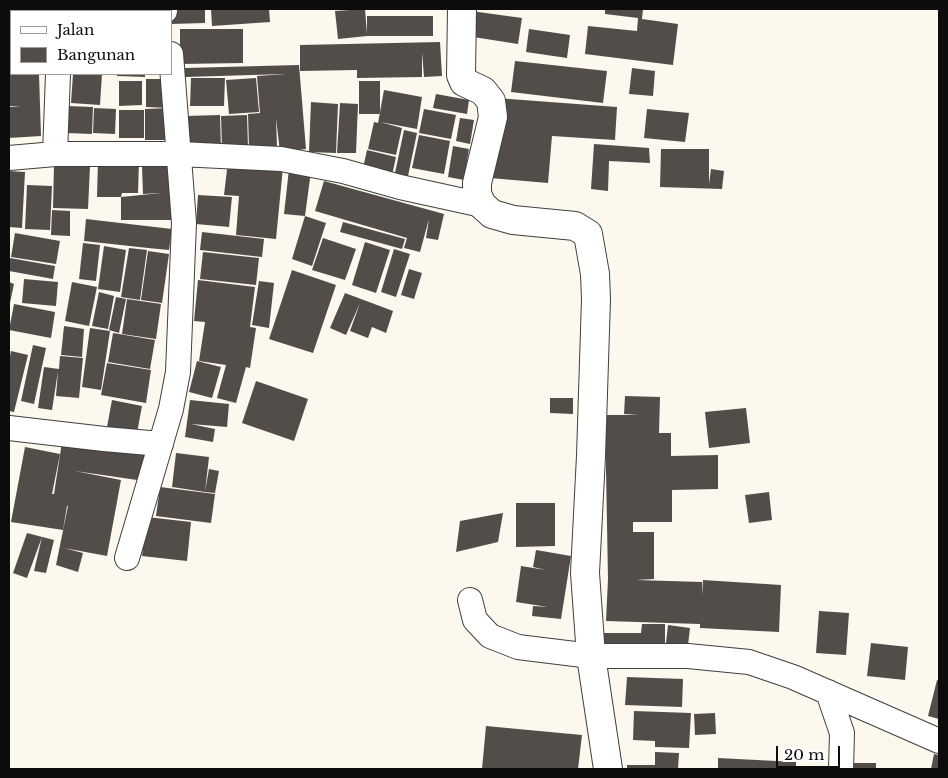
<!DOCTYPE html>
<html>
<head>
<meta charset="utf-8">
<style>
  body { margin:0 }
  #map { position:relative; width:948px; height:778px; overflow:hidden; background:#fdf8ed; font-family:"Libre Baskerville",serif }
  canvas { display:block }
  .frame { position:absolute; inset:0; border:10px solid #0c0c0c; pointer-events:none }
  .legend { position:absolute; left:10px; top:10px; width:162px; height:65px; box-sizing:border-box; background:#fff; border:1px solid #9e9e9e; margin:0; padding:6px 9px; list-style:none; font-size:15px; color:#0c0c0c }
  .legend li { display:flex; align-items:center; gap:10px; height:25px }
  .legend b { width:25px; border:1px solid #9e9e9e }
  .scale { position:absolute; left:776px; top:746px; width:64px; height:22px; box-sizing:border-box; border:2px solid #0c0c0c; border-top:0; padding-left:6px; font-size:15px; line-height:18px; white-space:nowrap; color:#0c0c0c; -webkit-text-stroke:4px #fff; paint-order:stroke }
</style>
</head>
<body>
<div id="map">
<canvas width="948" height="778"></canvas>
<div class="frame"></div>
<ul class="legend">
<li><b style="height:6px;background:#fff"></b>Jalan</li>
<li><b style="height:14px;background:#534d4a"></b>Bangunan</li>
</ul>
<div class="scale">20 m</div>
</div>
<script>
const c = document.querySelector('canvas').getContext('2d');
c.lineJoin = 'round';
function fill(path, color) { c.fillStyle = color; c.fill(path, 'evenodd'); }
const shape = rows => new Path2D(rows.map(r => 'M' + r).join(''));
function trace(path, color, width, dash) { c.strokeStyle = color; c.lineWidth = width; c.lineCap = dash ? 'butt' : 'round'; c.setLineDash(dash || []); c.stroke(path); }
fill(shape([
  [9,9,39,9,39,11,11,11,11,13,9,12],
  [69,9,104,9,104,11,69,11],
  [109,9,139,9,139,11,109,11],
  [170,9,205,9,205,23,171,24],
  [211,9,269,9,270,22,212,26],
  [365,9,367,34,367,16,433,16,433,36,367,36,338,39,335,11],
  [605,9,643,9,642,19,678,24,673,65,585,54,588,26,637,31,638,18,605,14],
  [471,11,522,18,518,44,467,36],
  [180,29,243,29,243,63,180,64],
  [529,29,570,35,567,58,526,52],
  [9,34,11,34,11,74,39,74,41,136,9,138,9,107,21,106,9,106],
  [440,42,442,76,424,77,422,52,422,77,357,78,357,70,300,71,300,45],
  [515,61,607,71,603,103,511,92],
  [299,65,306,149,280,152,276,118,277,147,249,148,248,114,260,113,257,76,286,74,185,77,185,68],
  [632,68,655,71,653,96,629,94],
  [73,74,102,74,100,105,71,103],
  [117,74,145,74,145,77,117,76],
  [191,78,225,78,224,106,190,106],
  [256,78,259,112,229,114,226,80],
  [146,79,169,79,169,108,146,107],
  [119,81,142,81,142,105,119,106],
  [359,81,380,81,380,114,359,114],
  [384,90,422,97,417,129,380,122,402,128,396,155,368,149,374,122,378,123],
  [436,94,469,100,467,114,433,108],
  [496,98,617,107,615,140,552,136,548,183,490,178],
  [311,102,338,104,336,153,309,152],
  [340,103,358,104,356,153,337,153],
  [67,106,93,107,92,134,66,133],
  [94,108,116,109,115,134,93,133],
  [170,108,170,140,145,140,145,109],
  [424,109,456,115,451,139,419,133],
  [647,109,689,113,685,142,644,138],
  [119,110,144,110,144,138,119,138],
  [220,115,221,149,187,150,186,116],
  [247,115,248,147,222,148,221,116],
  [460,118,474,120,470,144,456,141],
  [404,130,417,133,408,176,395,173],
  [419,135,450,141,444,174,412,168],
  [594,144,649,148,650,163,609,161,608,191,591,189],
  [453,146,469,149,464,180,448,177],
  [661,149,709,149,709,184,711,169,724,171,722,189,660,187],
  [367,150,396,157,391,180,362,173],
  [98,160,139,161,138,193,122,193,121,197,97,197],
  [228,161,283,167,276,239,236,235,239,196,224,195],
  [54,165,90,166,88,209,53,208],
  [173,166,173,220,121,220,121,197,161,193,143,194,142,167],
  [289,169,311,171,305,216,284,214],
  [9,171,25,172,22,228,9,227],
  [324,181,444,214,438,240,426,238,429,219,420,252,404,248,407,238,315,211],
  [27,185,52,186,50,230,25,229],
  [198,195,232,197,229,227,196,224],
  [52,210,70,211,70,236,51,235],
  [305,216,326,223,312,266,292,259],
  [86,219,172,229,169,250,148,248,148,245,148,248,84,241],
  [343,222,405,239,402,249,340,232],
  [202,232,264,239,262,257,200,250],
  [15,233,60,241,56,264,11,257],
  [323,238,356,249,345,280,312,270],
  [365,242,390,250,376,293,352,285],
  [83,243,100,245,96,281,79,279],
  [104,246,126,250,120,292,98,289],
  [129,248,147,250,140,300,121,297],
  [394,249,410,254,396,297,381,292],
  [148,251,169,254,162,303,141,300],
  [203,252,259,258,256,285,200,279],
  [10,258,55,266,53,279,9,271],
  [409,269,422,273,414,299,401,295],
  [292,270,336,285,313,353,269,339],
  [24,279,58,282,56,306,22,303],
  [198,280,255,287,250,327,256,328,250,368,246,367,236,403,217,398,226,365,199,361,205,322,194,321],
  [259,281,274,283,269,328,252,325],
  [9,282,14,284,10,303,9,303],
  [72,282,97,287,89,326,65,321],
  [99,292,114,296,108,329,92,326],
  [345,293,393,311,386,333,372,327,368,338,350,331,360,303,346,335,330,328],
  [116,297,126,299,119,333,109,330],
  [127,299,161,304,156,339,122,334],
  [14,304,55,312,51,338,9,330],
  [64,326,84,329,82,357,61,355],
  [90,328,110,331,101,390,82,387],
  [113,333,155,340,150,369,108,362],
  [33,345,46,348,34,404,21,401],
  [11,351,28,355,14,412,9,411,9,361],
  [60,356,83,358,79,398,56,396,58,371,52,410,38,408,44,367,59,369],
  [197,361,221,367,212,398,189,392],
  [107,363,151,370,146,403,101,395],
  [256,381,308,399,294,441,242,423],
  [625,396,660,397,659,433,671,433,671,456,718,455,718,489,672,490,672,522,633,522,633,532,654,532,654,579,636,580,702,582,702,596,703,580,781,585,779,632,700,628,700,624,606,621,608,579,605,415,638,415,624,414],
  [550,398,573,398,573,414,550,413],
  [112,400,142,406,137,433,107,427],
  [190,400,229,404,227,427,191,424,215,429,213,442,185,437],
  [746,408,750,443,709,448,705,412],
  [62,442,148,454,144,481,75,471,121,480,107,556,64,548,83,553,78,572,56,565,68,506,67,506,63,530,11,522,25,447,60,454,52,494,54,494],
  [176,453,209,457,205,492,172,487],
  [209,469,219,471,215,493,205,492],
  [160,487,215,494,211,523,156,516],
  [769,492,772,520,749,523,745,495],
  [516,503,555,503,555,546,516,547],
  [503,513,498,542,456,552,460,521],
  [147,517,191,522,187,561,142,556],
  [27,533,54,540,46,573,34,571,42,537,27,578,13,573],
  [536,550,571,556,561,619,532,616,533,606,548,607,516,602,521,566,546,570,533,567],
  [819,611,849,613,846,655,816,653],
  [642,624,665,624,665,652,601,652,601,633,641,633],
  [668,625,690,628,687,654,665,652],
  [871,643,908,647,905,680,867,676],
  [627,677,683,679,682,707,625,705],
  [937,680,939,681,939,719,928,716],
  [634,711,691,713,689,748,655,747,655,741,633,740],
  [715,713,716,734,695,735,694,714],
  [486,726,582,735,578,769,482,769],
  [655,752,679,753,678,769,627,769,627,765,655,765],
  [934,754,939,755,939,769,931,769],
  [718,758,796,762,796,769,718,769],
  [848,763,876,763,876,769,847,769]
]), '#534d4a');
const minor = shape([
  [165,9,165,11],
  [60,11,60,9],
  [55,154,58,74],
  [9,158,55,154,180,154,281,159,343,171,400,187,482,205],
  [9,428,104,439,161,444],
  [127,558,171,409,178,372,184,223,171,54],
  [470,600,475,620,490,636,518,647,591,656,688,656,749,662,793,677,939,741],
  [828,692,842,733,841,769]
]);
const tertiary = shape([
  [462,9,461,75,464,82,483,91,491,101,493,117,477,183,477,194,482,205,492,214,513,220,575,226,588,234,595,274,596,299,591,456,585,573,591,656,608,769]
]);
trace(minor, '#3f3f3f', 26);
trace(tertiary, '#3f3f3f', 30);
trace(minor, '#fff', 24);
trace(tertiary, '#fff', 28);
</script>
</body>
</html>
